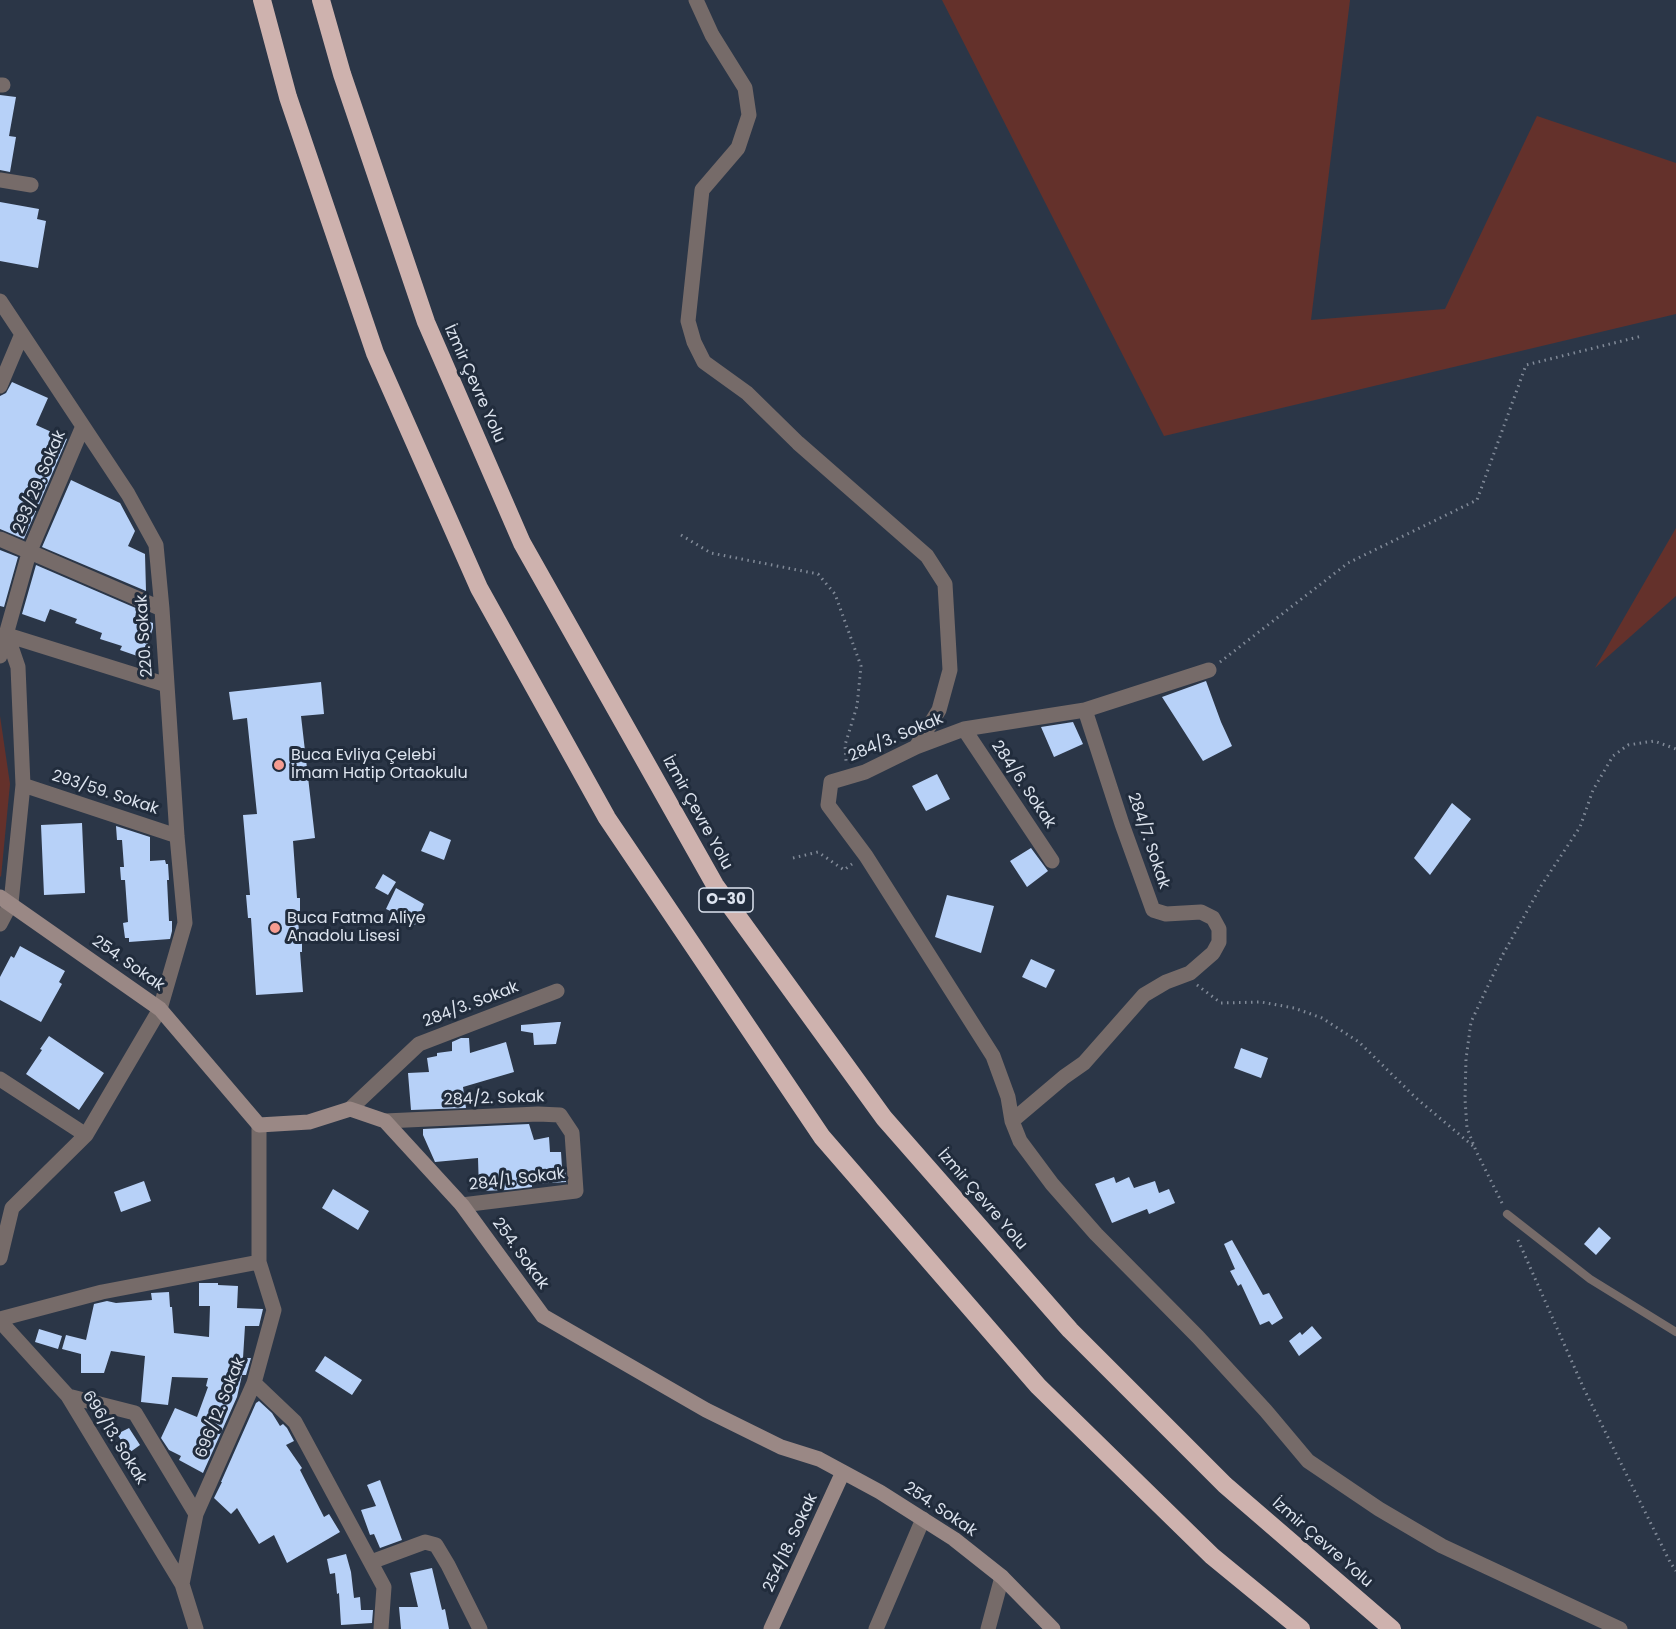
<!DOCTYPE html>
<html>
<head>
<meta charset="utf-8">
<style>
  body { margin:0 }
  canvas { display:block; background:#2b3647 }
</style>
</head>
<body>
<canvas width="1676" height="1629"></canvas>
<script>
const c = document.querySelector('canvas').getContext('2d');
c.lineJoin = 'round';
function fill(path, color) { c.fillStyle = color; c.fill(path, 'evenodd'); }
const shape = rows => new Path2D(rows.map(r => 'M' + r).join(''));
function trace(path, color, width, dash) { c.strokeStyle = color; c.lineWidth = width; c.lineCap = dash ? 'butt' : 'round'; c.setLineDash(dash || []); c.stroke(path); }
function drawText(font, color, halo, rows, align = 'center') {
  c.font = font + ' Poppins,sans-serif'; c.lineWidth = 6; c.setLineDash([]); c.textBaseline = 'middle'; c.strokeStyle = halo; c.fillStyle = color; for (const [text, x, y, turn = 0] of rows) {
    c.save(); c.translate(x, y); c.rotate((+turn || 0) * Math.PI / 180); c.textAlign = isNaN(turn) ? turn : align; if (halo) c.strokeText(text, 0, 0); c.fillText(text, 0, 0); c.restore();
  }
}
fill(shape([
  [942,0,1350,0,1311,320,1445,309,1537,116,1676,163,1676,314,1164,436],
  [1676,528,1676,596,1595,668],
  [0,716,10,784,1,877,0,876]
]), '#64312b');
fill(shape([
  [0,95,16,97,9,136,16,137,10,172,0,170],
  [0,202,39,209,37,219,46,221,38,268,0,261],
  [12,382,48,398,36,425,67,439,24,539,0,529,0,396,6,393],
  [71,480,120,503,135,531,128,546,145,554,146,591,42,547],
  [0,550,18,557,4,607,0,606],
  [36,565,138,609,135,617,153,623,153,628,143,658,120,650,122,646,100,639,102,633,75,623,77,619,50,609,45,622,22,614],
  [1206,681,1221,722,1232,746,1203,761,1162,697],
  [321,682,324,714,301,716,315,838,293,841,297,898,300,898,300,911,298,911,299,937,302,937,302,952,300,952,303,992,256,995,251,918,248,918,246,895,250,895,243,815,257,814,247,718,233,720,229,692],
  [1073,722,1083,744,1054,757,1041,727],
  [937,774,950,799,926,811,912,786],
  [1452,803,1471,819,1430,875,1414,858],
  [82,823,85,893,44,895,41,825],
  [116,826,150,837,150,861,165,860,166,864,168,864,169,880,167,880,169,921,172,921,172,931,170,939,129,942,129,938,125,938,123,923,128,922,125,880,121,880,120,867,124,867,122,840,117,840],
  [430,831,451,840,444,860,421,851],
  [1031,848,1048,871,1027,887,1010,861],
  [383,874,396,882,388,895,375,888],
  [396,888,424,904,415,925,398,919,399,915,386,909],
  [947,895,994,906,981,953,935,937],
  [20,946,65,971,59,982,62,984,41,1022,0,1000,0,977,11,956,14,958],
  [1031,959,1055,970,1046,988,1022,977],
  [558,1022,561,1022,556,1044,534,1045,533,1033,521,1031,521,1025],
  [49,1036,104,1073,79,1110,26,1074,42,1050,40,1049],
  [461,1038,469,1038,470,1053,506,1042,514,1072,463,1087,466,1108,411,1110,408,1073,429,1072,427,1058,437,1056,437,1053,452,1051,452,1042],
  [1241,1048,1268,1058,1261,1078,1234,1068],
  [529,1124,534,1140,549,1137,550,1152,561,1152,562,1168,565,1168,566,1182,532,1184,532,1187,507,1190,479,1191,478,1158,435,1162,423,1135,423,1129],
  [1114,1177,1116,1183,1129,1177,1134,1188,1155,1181,1159,1193,1169,1189,1175,1203,1149,1214,1147,1209,1112,1223,1095,1184],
  [144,1181,151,1201,121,1212,114,1192],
  [333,1189,369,1211,358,1230,322,1208],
  [1599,1227,1611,1238,1596,1255,1584,1244],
  [1232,1240,1263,1295,1269,1293,1283,1318,1272,1325,1269,1321,1260,1325,1241,1284,1238,1286,1230,1271,1235,1269,1224,1244],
  [199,1283,218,1283,218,1285,238,1286,237,1308,263,1309,259,1326,245,1326,243,1358,251,1358,246,1375,242,1375,237,1397,203,1473,179,1460,181,1456,169,1450,161,1438,175,1408,197,1417,208,1387,206,1386,208,1378,172,1377,168,1405,141,1402,145,1356,111,1351,104,1373,81,1373,81,1354,62,1349,66,1335,86,1340,94,1304,107,1301,116,1303,152,1300,151,1293,169,1292,170,1307,172,1307,174,1333,209,1337,210,1306,199,1306],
  [1312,1326,1322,1338,1299,1356,1289,1341,1300,1332,1302,1335],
  [39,1329,62,1336,58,1349,35,1342],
  [325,1356,362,1380,352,1395,315,1371],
  [259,1401,272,1413,280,1426,283,1424,287,1428,294,1441,286,1445,302,1468,300,1470,324,1517,329,1514,340,1532,287,1563,274,1535,259,1544,237,1508,231,1514,214,1498,222,1482,221,1482,256,1403],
  [129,1428,140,1445,129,1453,117,1434],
  [380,1480,402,1540,380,1548,374,1534,370,1535,361,1510,376,1506,367,1485],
  [346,1554,351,1572,354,1598,360,1597,361,1610,373,1610,372,1623,341,1625,339,1593,337,1594,335,1573,330,1574,327,1559],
  [432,1568,442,1610,445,1609,449,1629,401,1629,399,1607,418,1607,410,1573]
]), '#b7d1f8');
trace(shape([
  [681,535,711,553,818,574,835,594,861,666,857,706,845,745,846,761],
  [1220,662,1348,563,1477,500,1526,365,1642,336],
  [793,858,818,852,844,870,852,864],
  [1197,985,1221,1003,1261,1002,1294,1008,1322,1018,1359,1042,1416,1098,1473,1146],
  [1502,1203,1476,1151,1467,1128,1465,1099,1466,1059,1471,1022,1502,956,1541,886,1580,827,1593,790,1613,756,1628,745,1654,741,1676,749],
  [1518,1240,1584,1389,1670,1562,1676,1571]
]), '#818a98', 3, [1.5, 4.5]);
trace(shape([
  [1507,1214,1590,1279,1676,1332]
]), '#766b69', 8);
trace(shape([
  [696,0,712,35,745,88,749,115,738,148,702,190,688,321,694,342,704,362,747,393,798,443,927,556,945,584,950,670,939,710,916,747],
  [0,85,3,85],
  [0,180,31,185],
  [0,301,128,494,156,545,162,609,177,836,185,923,160,1009,86,1135,12,1208,0,1258],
  [0,386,22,334],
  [0,539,162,609],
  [7,635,167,685],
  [0,656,29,553,83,426],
  [1209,670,1085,710,964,729,916,747,865,772,831,782,828,805,866,856,993,1056,1008,1097,1012,1121,1020,1141,1052,1184,1096,1234,1198,1337,1266,1411,1308,1461,1379,1509,1442,1546,1620,1629],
  [964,729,1052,861],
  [23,785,177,836],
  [0,924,11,903,23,785,18,667,7,635],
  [0,1079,86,1135],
  [350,1109,419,1044,557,991],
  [385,1121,538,1114,560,1115,572,1133,576,1191,462,1205],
  [1012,1121,1064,1077,1084,1063,1144,995,1166,982,1190,973,1213,953,1219,942,1219,929,1213,918,1201,912,1166,914,1153,910,1122,824,1085,710],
  [0,1319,102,1292,259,1262],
  [0,1321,68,1396,182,1584],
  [254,1383,295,1422,384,1587,381,1629],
  [68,1396,135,1413,196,1514],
  [371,1562,425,1542,436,1545,448,1565,480,1629],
  [196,1629,182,1584,196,1514,254,1383,274,1310,259,1262,259,1125],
  [876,1629,923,1519],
  [988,1629,1002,1577]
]), '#766b69', 15);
trace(shape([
  [0,897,160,1009,259,1125,309,1122,350,1109,385,1121,462,1205,543,1316,706,1410,781,1447,819,1459,880,1492,954,1539,1002,1577,1053,1629],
  [771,1629,843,1472]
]), '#9a8885', 15);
trace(shape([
  [262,0,288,97,375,353,479,588,607,818,822,1137,1038,1386,1212,1556,1301,1629],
  [321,0,342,74,426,322,522,543,715,885,884,1118,1070,1330,1225,1485,1392,1629]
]), '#ceb2ae', 18);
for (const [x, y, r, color] of [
  [279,765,6,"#f59c91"],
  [275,928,6,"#f59c91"]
]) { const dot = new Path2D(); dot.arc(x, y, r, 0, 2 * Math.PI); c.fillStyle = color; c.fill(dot); trace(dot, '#212c3c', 2); }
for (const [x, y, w] of [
  [726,900,54]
]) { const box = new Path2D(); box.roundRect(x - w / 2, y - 12, w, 24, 4.5); c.fillStyle = '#212c3c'; c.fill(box); trace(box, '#dde4ef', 1.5); }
drawText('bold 15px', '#dde4ef', null, [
  ["O-30",726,900]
]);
drawText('16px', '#dde4ef', '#212c3c', [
  ["İzmir Çevre Yolu",474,384,66],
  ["293/29. Sokak",40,482,-67],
  ["220. Sokak",145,636,-94],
  ["284/3. Sokak",896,738,-23],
  ["284/6. Sokak",1023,785,56],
  ["293/59. Sokak",105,793,18],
  ["İzmir Çevre Yolu",697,813,61],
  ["284/7. Sokak",1148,841,71],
  ["254. Sokak",128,964,35],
  ["284/3. Sokak",471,1005,-21],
  ["284/2. Sokak",494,1099,-2],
  ["284/1. Sokak",517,1180,-7],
  ["İzmir Çevre Yolu",982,1200,49],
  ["254. Sokak",520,1254,54],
  ["696/12. Sokak",221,1408,-68],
  ["696/13. Sokak",114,1438,58],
  ["254. Sokak",940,1510,34],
  ["254/18. Sokak",791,1543,-65],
  ["İzmir Çevre Yolu",1322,1543,41]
]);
drawText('16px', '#dde4ef', '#212c3c', [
  ["Buca Evliya Çelebi",291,756],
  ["İmam Hatip Ortaokulu",291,774],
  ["Buca Fatma Aliye",287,919],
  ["Anadolu Lisesi",287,937]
], 'left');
</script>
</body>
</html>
